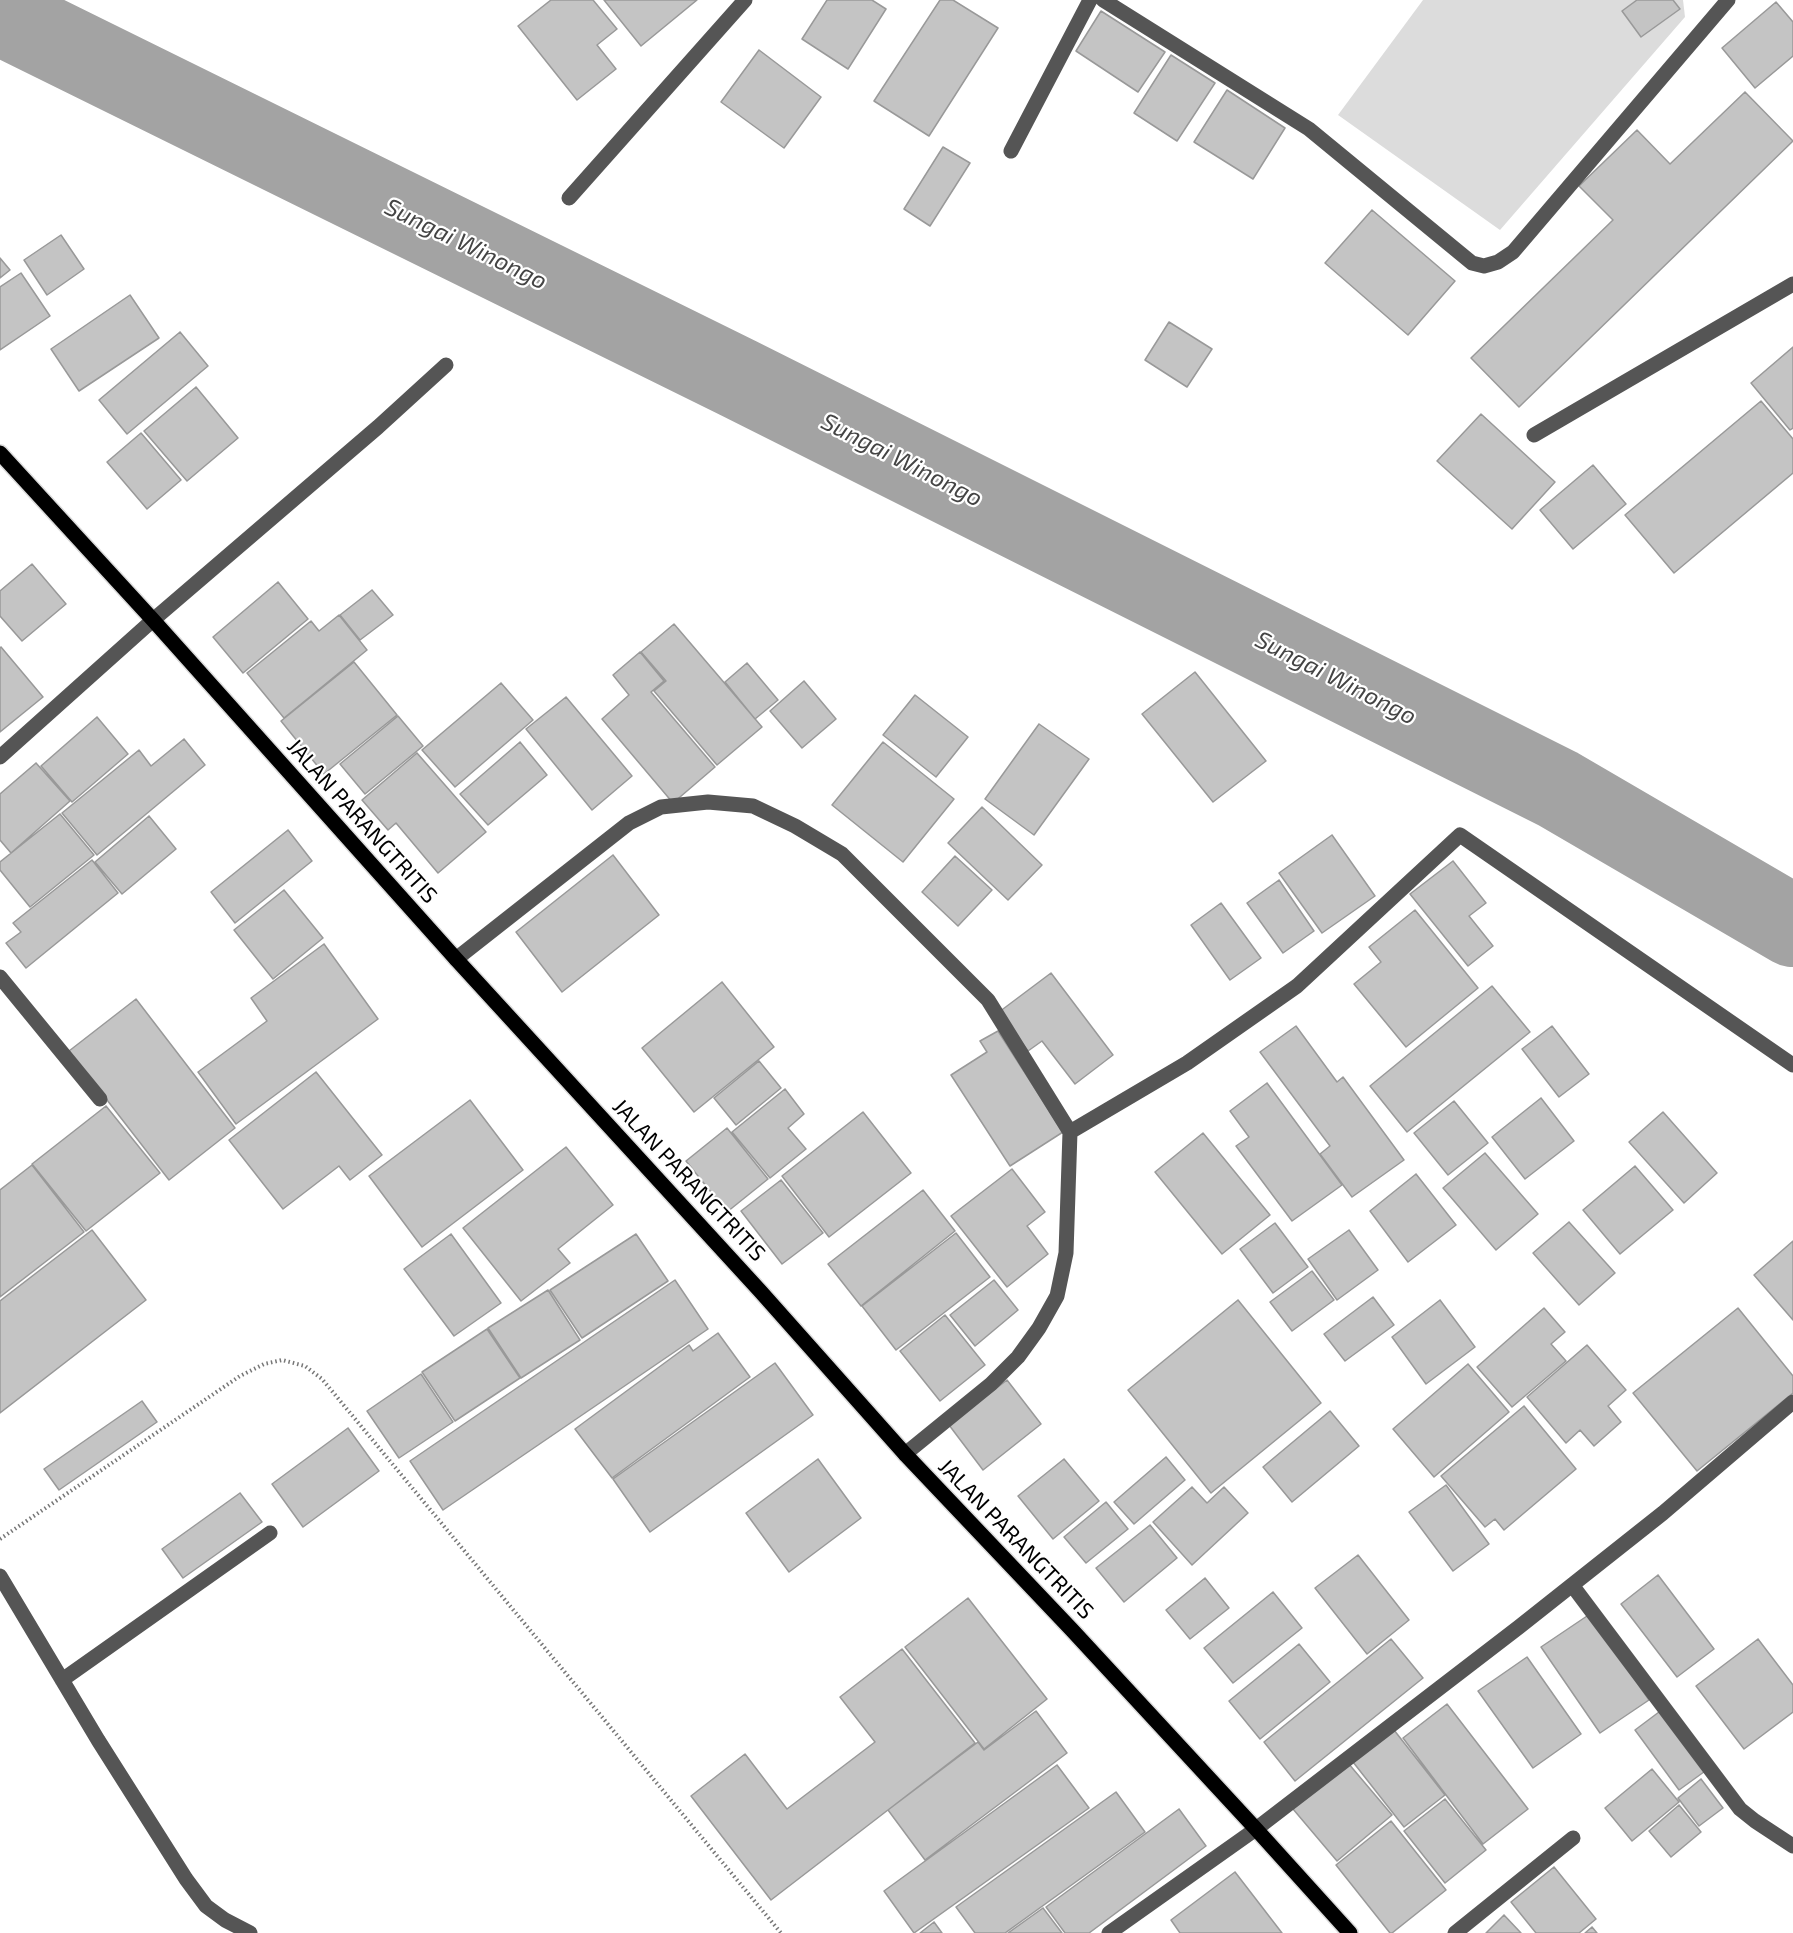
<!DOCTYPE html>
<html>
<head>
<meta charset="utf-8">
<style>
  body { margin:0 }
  canvas { display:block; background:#fff }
</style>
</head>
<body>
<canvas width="1793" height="1933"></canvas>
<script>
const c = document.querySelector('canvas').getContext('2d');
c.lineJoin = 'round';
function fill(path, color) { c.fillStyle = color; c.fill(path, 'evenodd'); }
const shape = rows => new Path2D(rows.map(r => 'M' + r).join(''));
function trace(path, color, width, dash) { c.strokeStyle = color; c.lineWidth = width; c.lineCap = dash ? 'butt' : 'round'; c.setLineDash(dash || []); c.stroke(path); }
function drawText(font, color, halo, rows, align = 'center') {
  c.font = font + ' "Exo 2",sans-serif'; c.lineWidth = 4.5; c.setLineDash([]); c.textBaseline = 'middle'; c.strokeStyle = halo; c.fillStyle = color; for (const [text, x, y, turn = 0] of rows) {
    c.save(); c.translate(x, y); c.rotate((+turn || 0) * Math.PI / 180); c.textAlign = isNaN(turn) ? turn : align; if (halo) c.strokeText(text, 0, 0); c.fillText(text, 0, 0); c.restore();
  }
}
fill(shape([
  [1423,0,1683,0,1685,17,1500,230,1338,115]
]), '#dcdcdc');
trace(shape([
  [0,14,738,378,1558,789,1793,926]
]), '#a3a3a3', 82);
const building = shape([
  [551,0,593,0,617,29,597,45,616,69,577,100,518,26,551,0],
  [604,0,697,0,641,46,604,0],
  [827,0,872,0,886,9,848,69,802,39,827,0],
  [940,0,953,0,998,28,929,136,874,101,940,0],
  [1637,0,1673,0,1680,9,1641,37,1622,11,1637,0],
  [1776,2,1793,22,1793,56,1755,88,1722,48,1776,2],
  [1101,11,1165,52,1138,92,1076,51,1101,11],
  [759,50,821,97,784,148,721,102,759,50],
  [1171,55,1215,83,1177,141,1134,113,1171,55],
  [1227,90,1285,128,1253,179,1194,142,1227,90],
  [1745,92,1793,141,1519,407,1471,358,1613,220,1579,186,1637,130,1670,164,1745,92],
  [943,147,970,163,930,226,904,209,943,147],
  [1372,210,1455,281,1408,335,1325,263,1372,210],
  [61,235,84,269,47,295,24,260,61,235],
  [0,258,10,270,0,278,0,258],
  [21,273,50,316,0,350,0,287,21,273],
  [130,295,159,338,79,391,51,349,130,295],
  [1169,322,1212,349,1187,387,1145,360,1169,322],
  [180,332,208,366,127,434,99,400,180,332],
  [1793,347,1793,428,1790,430,1751,383,1793,347],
  [196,387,238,438,187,481,144,431,196,387],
  [1761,401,1793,439,1793,473,1674,573,1625,515,1761,401],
  [1481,414,1555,482,1512,529,1437,461,1481,414],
  [141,433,181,480,147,509,107,462,141,433],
  [1593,465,1626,504,1573,549,1540,510,1593,465],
  [32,564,66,604,22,641,0,616,0,591,32,564],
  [278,582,308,619,243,673,213,637,278,582],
  [372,590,393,615,360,640,340,615,372,590],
  [339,615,367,650,284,718,247,673,311,621,319,631,339,615],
  [674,624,762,727,717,765,654,691,666,681,641,652,674,624],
  [1,647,43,697,0,732,0,648,1,647],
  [640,652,664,681,651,692,715,767,673,803,602,719,629,695,613,675,640,652],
  [354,662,397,715,324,774,281,721,354,662],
  [747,663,778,700,755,719,725,682,747,663],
  [1195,672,1266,761,1213,802,1142,714,1195,672],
  [804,681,836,719,802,748,770,711,804,681],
  [501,683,533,720,455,787,422,750,501,683],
  [915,695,968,737,936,777,883,735,915,695],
  [566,697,632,776,592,810,526,729,566,697],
  [398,716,423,746,365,794,340,764,398,716],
  [97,717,128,754,72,802,41,766,97,717],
  [1039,724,1089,759,1034,835,985,799,1039,724],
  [184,739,205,765,97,855,62,813,139,750,151,766,184,739],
  [520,742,547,775,488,825,460,794,520,742],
  [883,742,954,799,903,862,832,805,883,742],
  [417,753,486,832,438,873,396,823,388,830,362,800,417,753],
  [36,763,70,801,11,853,0,840,0,794,36,763],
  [982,807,1042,865,1008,900,948,843,982,807],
  [60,814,94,855,30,907,0,870,0,862,60,814],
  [149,816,176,849,122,894,95,862,149,816],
  [288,830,312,861,235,923,211,892,288,830],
  [1332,835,1375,896,1322,933,1279,873,1332,835],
  [613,855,659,915,562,992,516,932,613,855],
  [955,856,992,890,958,926,922,892,955,856],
  [92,860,118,893,26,968,6,943,21,932,13,923,92,860],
  [1453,861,1486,903,1469,916,1493,946,1468,966,1410,894,1453,861],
  [1279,880,1314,931,1283,953,1247,903,1279,880],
  [284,890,323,938,273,979,234,930,284,890],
  [1221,903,1261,958,1230,980,1191,925,1221,903],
  [1415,910,1478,988,1406,1047,1354,984,1381,962,1369,947,1415,910],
  [324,944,378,1019,236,1124,198,1072,267,1021,251,998,324,944],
  [1051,973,1113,1055,1075,1084,1042,1041,1028,1051,999,1012,1051,973],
  [722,982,774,1047,694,1112,642,1048,722,982],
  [1492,986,1530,1032,1407,1132,1370,1086,1492,986],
  [136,999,235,1128,169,1180,69,1051,136,999],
  [1296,1026,1337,1082,1343,1077,1404,1160,1352,1197,1320,1154,1330,1146,1260,1052,1296,1026],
  [1552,1026,1589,1074,1559,1097,1522,1049,1552,1026],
  [998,1031,1063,1132,1010,1166,951,1075,987,1052,980,1041,998,1031],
  [759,1061,781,1088,736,1125,714,1098,759,1061],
  [316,1072,382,1155,350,1180,339,1166,283,1209,229,1140,316,1072],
  [1267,1083,1342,1185,1292,1221,1236,1146,1249,1137,1230,1111,1267,1083],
  [785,1089,804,1114,788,1128,806,1149,770,1178,732,1132,785,1089],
  [1541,1098,1574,1141,1525,1179,1492,1137,1541,1098],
  [470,1100,523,1170,422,1247,369,1176,470,1100],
  [1454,1101,1488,1143,1448,1175,1414,1133,1454,1101],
  [106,1106,160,1173,86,1231,32,1164,106,1106],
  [863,1112,911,1173,829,1237,782,1176,863,1112],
  [1663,1112,1717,1173,1684,1203,1629,1142,1663,1112],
  [727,1128,768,1179,727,1212,686,1161,727,1128],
  [1203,1133,1270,1215,1222,1254,1155,1172,1203,1133],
  [566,1147,613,1205,558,1249,570,1263,521,1301,463,1228,566,1147],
  [1485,1153,1538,1214,1496,1250,1443,1188,1485,1153],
  [32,1165,84,1232,0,1297,0,1190,32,1165],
  [1635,1166,1673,1210,1620,1254,1583,1210,1635,1166],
  [1012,1169,1045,1212,1027,1226,1048,1254,1007,1287,951,1216,1012,1169],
  [1416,1174,1456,1225,1408,1262,1370,1211,1416,1174],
  [781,1180,823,1233,782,1264,741,1211,781,1180],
  [923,1190,955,1231,861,1306,828,1264,923,1190],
  [1569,1222,1615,1273,1579,1305,1533,1253,1569,1222],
  [1275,1223,1308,1267,1273,1293,1240,1249,1275,1223],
  [92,1230,146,1300,0,1413,0,1301,92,1230],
  [1349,1230,1378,1270,1337,1300,1308,1259,1349,1230],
  [956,1233,990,1277,896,1350,862,1306,956,1233],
  [451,1234,501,1303,454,1336,404,1269,451,1234],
  [636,1234,668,1281,582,1338,550,1290,636,1234],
  [1793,1241,1793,1320,1754,1275,1793,1241],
  [1312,1271,1334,1300,1292,1331,1270,1302,1312,1271],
  [675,1280,708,1329,443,1510,410,1461,675,1280],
  [994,1280,1018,1310,975,1346,950,1315,994,1280],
  [548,1290,580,1340,521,1378,488,1328,548,1290],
  [1373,1297,1394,1325,1345,1361,1324,1334,1373,1297],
  [1238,1300,1321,1403,1211,1493,1128,1390,1238,1300],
  [1440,1300,1475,1347,1426,1384,1392,1337,1440,1300],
  [1544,1308,1565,1332,1551,1344,1566,1361,1512,1407,1477,1367,1544,1308],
  [1738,1308,1793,1376,1793,1393,1697,1471,1633,1393,1738,1308],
  [945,1315,985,1365,940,1401,900,1351,945,1315],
  [487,1329,520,1378,455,1421,422,1372,487,1329],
  [718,1333,750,1377,612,1478,575,1429,689,1345,693,1351,718,1333],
  [1587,1345,1626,1390,1608,1406,1621,1422,1594,1446,1580,1430,1566,1443,1527,1397,1587,1345],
  [775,1363,813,1415,650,1532,613,1479,775,1363],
  [1468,1364,1509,1412,1434,1477,1393,1429,1468,1364],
  [421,1374,453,1422,399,1458,367,1411,421,1374],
  [1007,1380,1041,1424,983,1470,949,1425,1007,1380],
  [142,1401,157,1422,59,1490,44,1469,142,1401],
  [1524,1406,1576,1469,1504,1530,1495,1519,1485,1527,1441,1476,1524,1406],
  [1330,1411,1359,1446,1292,1502,1263,1467,1330,1411],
  [348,1428,379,1471,303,1527,272,1484,348,1428],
  [1166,1457,1185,1480,1134,1524,1114,1502,1166,1457],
  [818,1459,861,1518,789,1572,746,1513,818,1459],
  [1064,1459,1099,1501,1053,1539,1018,1496,1064,1459],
  [1446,1485,1489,1544,1453,1571,1409,1512,1446,1485],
  [1192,1487,1207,1503,1224,1487,1248,1513,1192,1565,1153,1522,1192,1487],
  [240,1493,262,1522,183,1578,162,1549,240,1493],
  [1106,1502,1128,1529,1086,1563,1064,1537,1106,1502],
  [1150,1525,1177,1558,1124,1602,1096,1568,1150,1525],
  [1358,1555,1409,1620,1367,1654,1315,1588,1358,1555],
  [1658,1575,1714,1649,1677,1677,1621,1604,1658,1575],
  [1205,1578,1229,1608,1190,1639,1166,1610,1205,1578],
  [1273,1592,1302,1628,1233,1683,1204,1648,1273,1592],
  [968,1598,1047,1699,984,1749,905,1647,968,1598],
  [1590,1614,1649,1700,1600,1733,1541,1647,1590,1614],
  [1391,1639,1423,1678,1295,1781,1264,1742,1391,1639],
  [1758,1639,1793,1685,1793,1712,1744,1749,1696,1686,1758,1639],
  [1299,1644,1330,1682,1260,1739,1229,1701,1299,1644],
  [902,1649,975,1743,771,1900,691,1796,745,1754,787,1809,875,1742,840,1697,902,1649],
  [1527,1657,1581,1734,1533,1768,1478,1691,1527,1657],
  [1447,1704,1528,1809,1483,1844,1403,1738,1447,1704],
  [1663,1709,1708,1769,1679,1790,1635,1730,1663,1709],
  [1036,1711,1067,1753,925,1860,888,1810,978,1742,984,1750,1036,1711],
  [1394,1730,1445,1795,1404,1827,1353,1762,1394,1730],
  [1348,1763,1392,1815,1337,1861,1293,1809,1348,1763],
  [1057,1765,1089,1808,914,1933,884,1891,1057,1765],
  [1652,1769,1679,1802,1632,1841,1605,1808,1652,1769],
  [1701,1779,1723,1808,1699,1826,1678,1798,1701,1779],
  [1116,1792,1145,1832,1005,1933,975,1933,956,1907,1116,1792],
  [1445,1799,1486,1850,1445,1883,1404,1831,1445,1799],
  [1679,1805,1701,1832,1671,1857,1649,1831,1679,1805],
  [1179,1809,1206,1846,1089,1933,1065,1933,1046,1907,1179,1809],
  [1391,1821,1446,1890,1392,1933,1390,1933,1336,1865,1391,1821],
  [1554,1867,1596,1919,1579,1933,1536,1933,1511,1902,1554,1867],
  [1235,1872,1282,1933,1180,1933,1171,1920,1235,1872],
  [1043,1908,1062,1933,1008,1933,1043,1908],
  [1504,1915,1521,1933,1486,1933,1504,1915],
  [934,1922,942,1933,920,1933,934,1922],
  [1592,1927,1597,1933,1585,1933,1592,1927]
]);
fill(building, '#c4c4c4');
trace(building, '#999', 1.5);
const major = shape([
  [0,453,153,620,456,959,761,1292,905,1454,1072,1630,1256,1829,1350,1933]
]);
trace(major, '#dbdbdb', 18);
trace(shape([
  [0,1539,240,1376,264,1364,282,1360,305,1366,322,1379,781,1933]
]), '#777', 4, [1.5, 3]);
trace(shape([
  [1103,0,1309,129,1472,263,1484,266,1498,262,1513,252,1728,0],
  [1011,151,1090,0],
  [569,198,745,0],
  [1534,435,1793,284],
  [0,757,153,620,378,427,446,365],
  [456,959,629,823,661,807,708,802,753,806,795,826,842,854,988,1000,1070,1132,1066,1253,1057,1296,1039,1328,1018,1357,991,1384,905,1454],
  [0,977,100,1099],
  [1070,1132,1187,1063,1297,986,1460,835,1793,1065],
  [0,1576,98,1740,186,1879,206,1906,225,1920,250,1933],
  [1572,1585,1740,1809,1755,1821,1793,1846],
  [62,1680,270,1533],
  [1109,1933,1256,1829,1519,1627,1663,1513,1793,1402],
  [1455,1933,1573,1838]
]), '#555', 15);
trace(major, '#000', 15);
drawText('22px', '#000', '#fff', [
  ["JALAN PARANGTRITIS",362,821,48],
  ["JALAN PARANGTRITIS",689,1180,47],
  ["JALAN PARANGTRITIS",1016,1539,46]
]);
drawText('italic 24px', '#444', '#fff', [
  ["Sungai Winongo",466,244,26],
  ["Sungai Winongo",902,460,27],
  ["Sungai Winongo",1336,678,27]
]);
</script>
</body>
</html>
